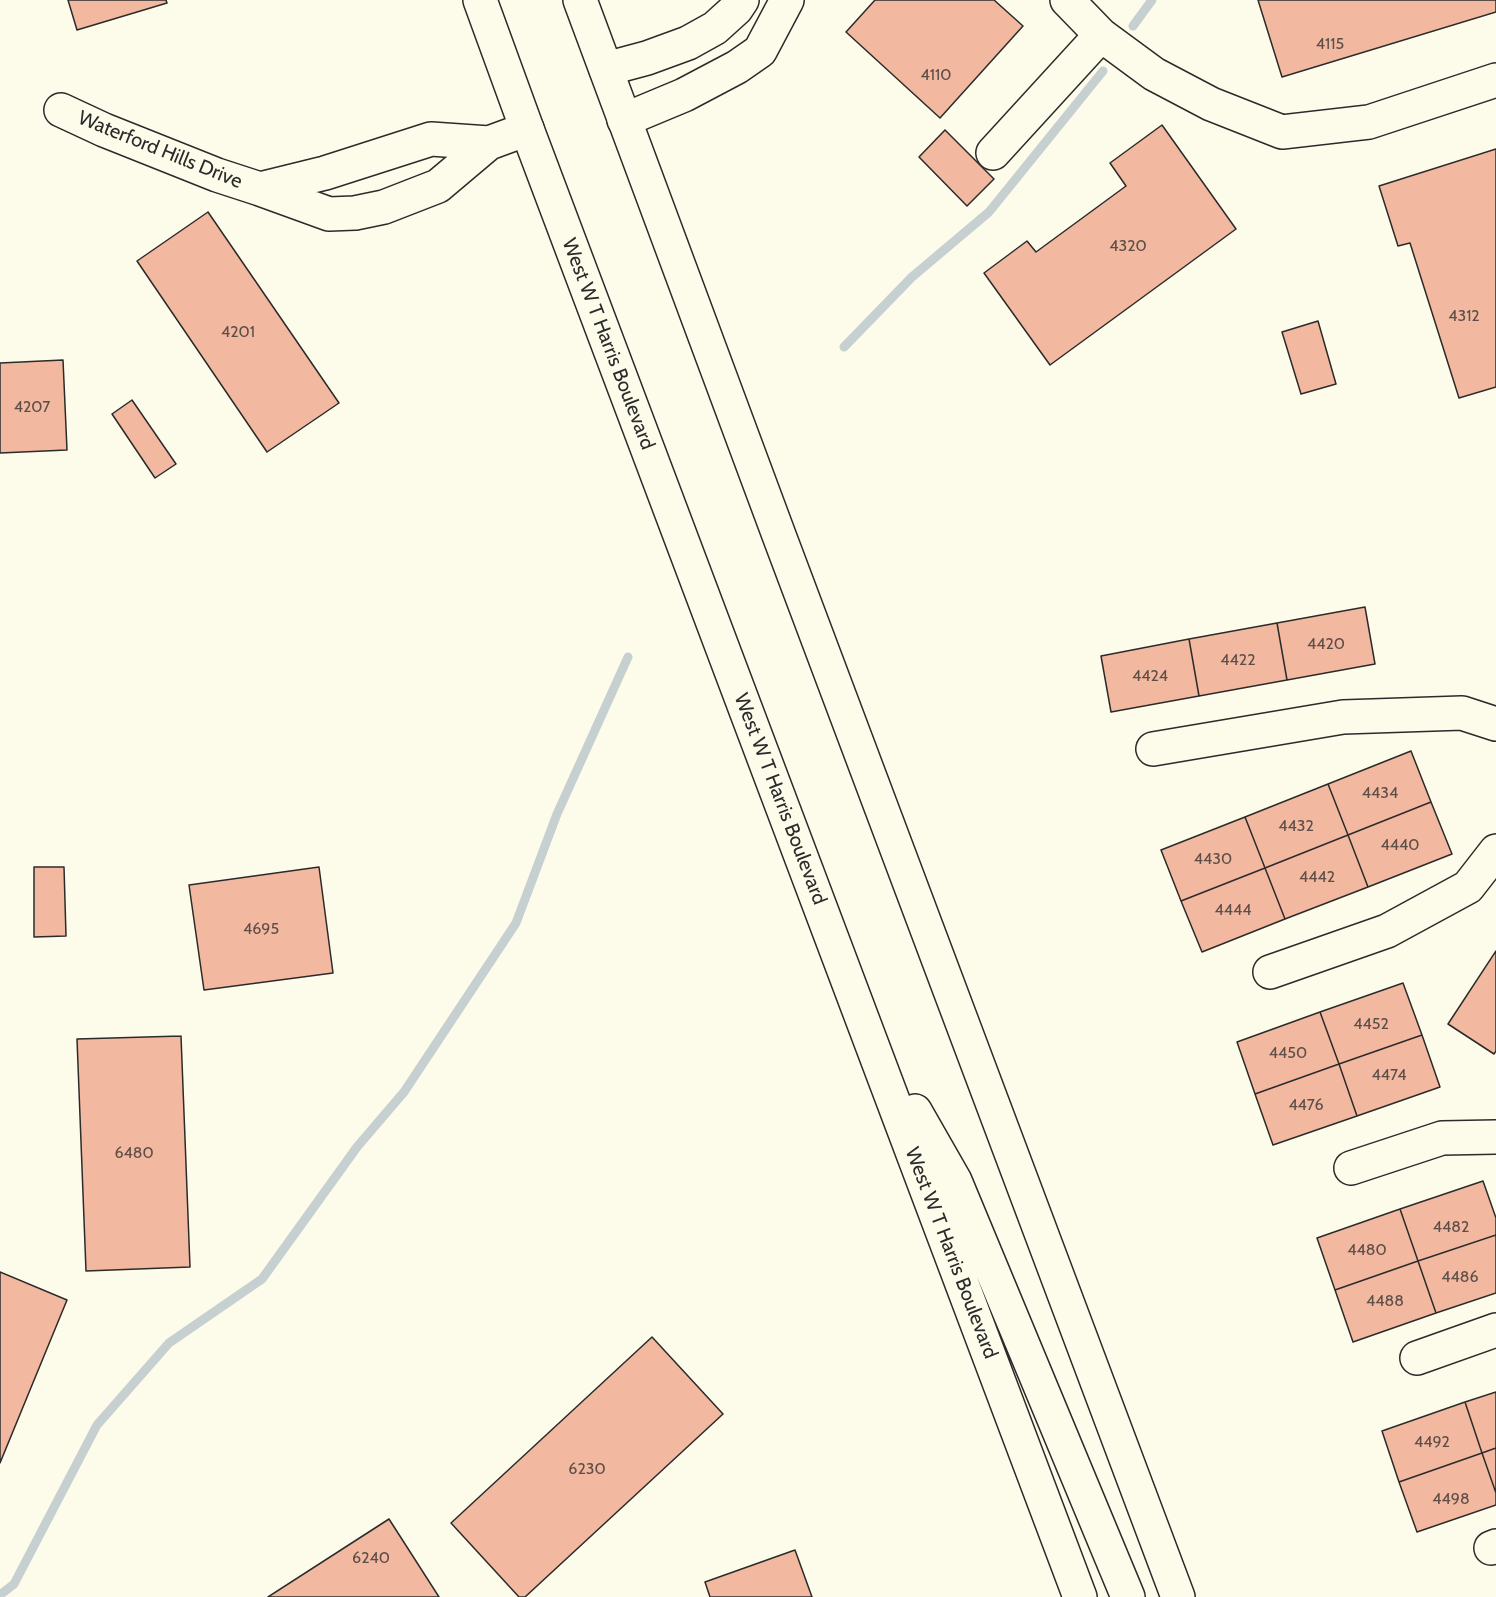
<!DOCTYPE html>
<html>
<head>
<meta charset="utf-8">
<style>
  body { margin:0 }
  canvas { display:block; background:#fdfbea }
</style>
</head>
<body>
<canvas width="1496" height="1597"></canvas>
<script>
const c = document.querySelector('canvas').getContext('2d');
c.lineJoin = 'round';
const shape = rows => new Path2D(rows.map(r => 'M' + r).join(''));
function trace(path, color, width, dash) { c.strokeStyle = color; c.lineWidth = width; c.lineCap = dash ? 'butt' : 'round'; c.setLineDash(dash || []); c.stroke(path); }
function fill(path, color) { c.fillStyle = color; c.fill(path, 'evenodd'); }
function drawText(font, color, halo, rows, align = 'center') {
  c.font = font + ' Cabin,sans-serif'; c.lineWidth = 4.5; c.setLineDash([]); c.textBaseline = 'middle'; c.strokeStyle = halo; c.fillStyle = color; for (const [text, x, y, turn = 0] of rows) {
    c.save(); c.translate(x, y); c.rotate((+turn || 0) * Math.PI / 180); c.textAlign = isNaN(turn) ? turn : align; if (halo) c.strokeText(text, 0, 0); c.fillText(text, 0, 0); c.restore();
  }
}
trace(shape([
  [1133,26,1152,0],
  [844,347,912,277,989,212,1103,71],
  [0,1595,14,1584,97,1425,169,1343,262,1279,357,1147,404,1092,516,923,557,814,628,657]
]), '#c7d0d0', 9);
const building = shape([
  [68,0,166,0,167,3,77,30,68,0],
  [875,0,994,0,1023,26,940,118,846,32,875,0],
  [1258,0,1496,0,1496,12,1282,77,1258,0],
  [1162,125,1236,229,1050,365,984,273,1027,241,1036,252,1126,186,1110,163,1162,125],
  [945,130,994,179,967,206,919,157,945,130],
  [1496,149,1496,387,1459,398,1410,243,1398,246,1379,186,1496,149],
  [208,212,339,403,267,452,137,261,208,212],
  [1318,321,1336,384,1301,394,1282,332,1318,321],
  [63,360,67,450,0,453,0,363,63,360],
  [132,400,176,464,155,478,112,414,132,400],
  [1365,607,1375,664,1287,680,1277,623,1365,607],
  [1277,623,1287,680,1199,696,1189,639,1277,623],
  [1189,639,1199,696,1111,712,1101,656,1189,639],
  [1411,751,1431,802,1348,835,1328,784,1411,751],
  [1328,784,1348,835,1265,868,1245,817,1328,784],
  [1431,802,1452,854,1368,887,1348,835,1431,802],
  [1245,817,1265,868,1181,901,1161,850,1245,817],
  [1348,835,1368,887,1285,919,1265,868,1348,835],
  [34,867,64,867,66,936,34,937,34,867],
  [319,867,333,973,204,990,189,885,319,867],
  [1265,868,1285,919,1202,952,1181,901,1265,868],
  [1496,951,1496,1051,1494,1054,1448,1024,1496,951],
  [1403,983,1422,1035,1339,1064,1320,1012,1403,983],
  [1320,1012,1339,1064,1255,1094,1237,1042,1320,1012],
  [1422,1035,1440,1087,1357,1116,1339,1064,1422,1035],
  [181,1036,190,1267,86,1271,77,1039,181,1036],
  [1339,1064,1357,1116,1273,1145,1255,1094,1339,1064],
  [1483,1181,1496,1218,1496,1235,1418,1261,1400,1209,1483,1181],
  [1400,1209,1418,1261,1335,1290,1317,1238,1400,1209],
  [1496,1235,1496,1293,1436,1313,1418,1261,1496,1235],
  [1418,1261,1436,1313,1353,1342,1335,1290,1418,1261],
  [0,1272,67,1300,0,1463,0,1272],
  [652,1337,723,1414,525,1597,519,1597,451,1523,652,1337],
  [1496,1392,1496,1448,1482,1453,1465,1402,1496,1392],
  [1465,1402,1482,1453,1399,1482,1382,1431,1465,1402],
  [1496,1448,1496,1493,1482,1453,1496,1448],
  [1482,1453,1496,1493,1496,1505,1417,1532,1399,1482,1482,1453],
  [389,1519,439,1597,268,1597,389,1519],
  [795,1550,812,1597,710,1597,705,1582,795,1550]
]);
fill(building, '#f2b8a0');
trace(building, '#2b2b2b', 1.5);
const minor = shape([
  [1067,0,1101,35,1154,74,1211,104,1282,132,1369,122,1496,80],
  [606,69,647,58,688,43,715,28,736,9,742,0],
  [61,110,104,130,217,175,260,189],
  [624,120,684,95,737,67,760,51,787,0],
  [489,143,431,139,325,173,260,189,329,214,355,213,384,207,438,186,489,143,527,129],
  [993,153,1101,35],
  [1153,749,1343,717,1462,713,1496,724],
  [1270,972,1387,931,1468,887,1496,851],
  [1351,1168,1442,1138,1496,1137],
  [1417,1358,1496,1330],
  [1491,1548,1496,1546]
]);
const major = shape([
  [480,0,527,129,1080,1597],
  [580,0,780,538,1178,1597],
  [915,1111,955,1181,1128,1597]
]);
trace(minor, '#2b2b2b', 36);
trace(major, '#2b2b2b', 36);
trace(minor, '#fdfbea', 33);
trace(major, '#fdfbea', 33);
drawText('16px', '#5d4e48', null, [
  ["4115",1330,44],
  ["4110",936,75],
  ["4320",1128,246],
  ["4312",1464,316],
  ["4201",238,332],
  ["4207",32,407],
  ["4420",1326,644],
  ["4422",1238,660],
  ["4424",1150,676],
  ["4434",1380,793],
  ["4432",1296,826],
  ["4440",1400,845],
  ["4430",1213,859],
  ["4442",1317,877],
  ["4444",1233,910],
  ["4695",261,929],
  ["4452",1371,1024],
  ["4450",1288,1053],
  ["4474",1389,1075],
  ["4476",1306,1105],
  ["6480",134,1153],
  ["4482",1451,1227],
  ["4480",1367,1250],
  ["4486",1460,1277],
  ["4488",1385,1301],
  ["4492",1432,1442],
  ["6230",587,1469],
  ["4498",1451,1499],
  ["6240",371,1558]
]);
drawText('20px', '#2b2b2b', '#fdfbea', [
  ["Waterford Hills Drive",160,150,22],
  ["West W T Harris Boulevard",608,344,69],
  ["West W T Harris Boulevard",780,799,69],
  ["West W T Harris Boulevard",951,1253,69]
]);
</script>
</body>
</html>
